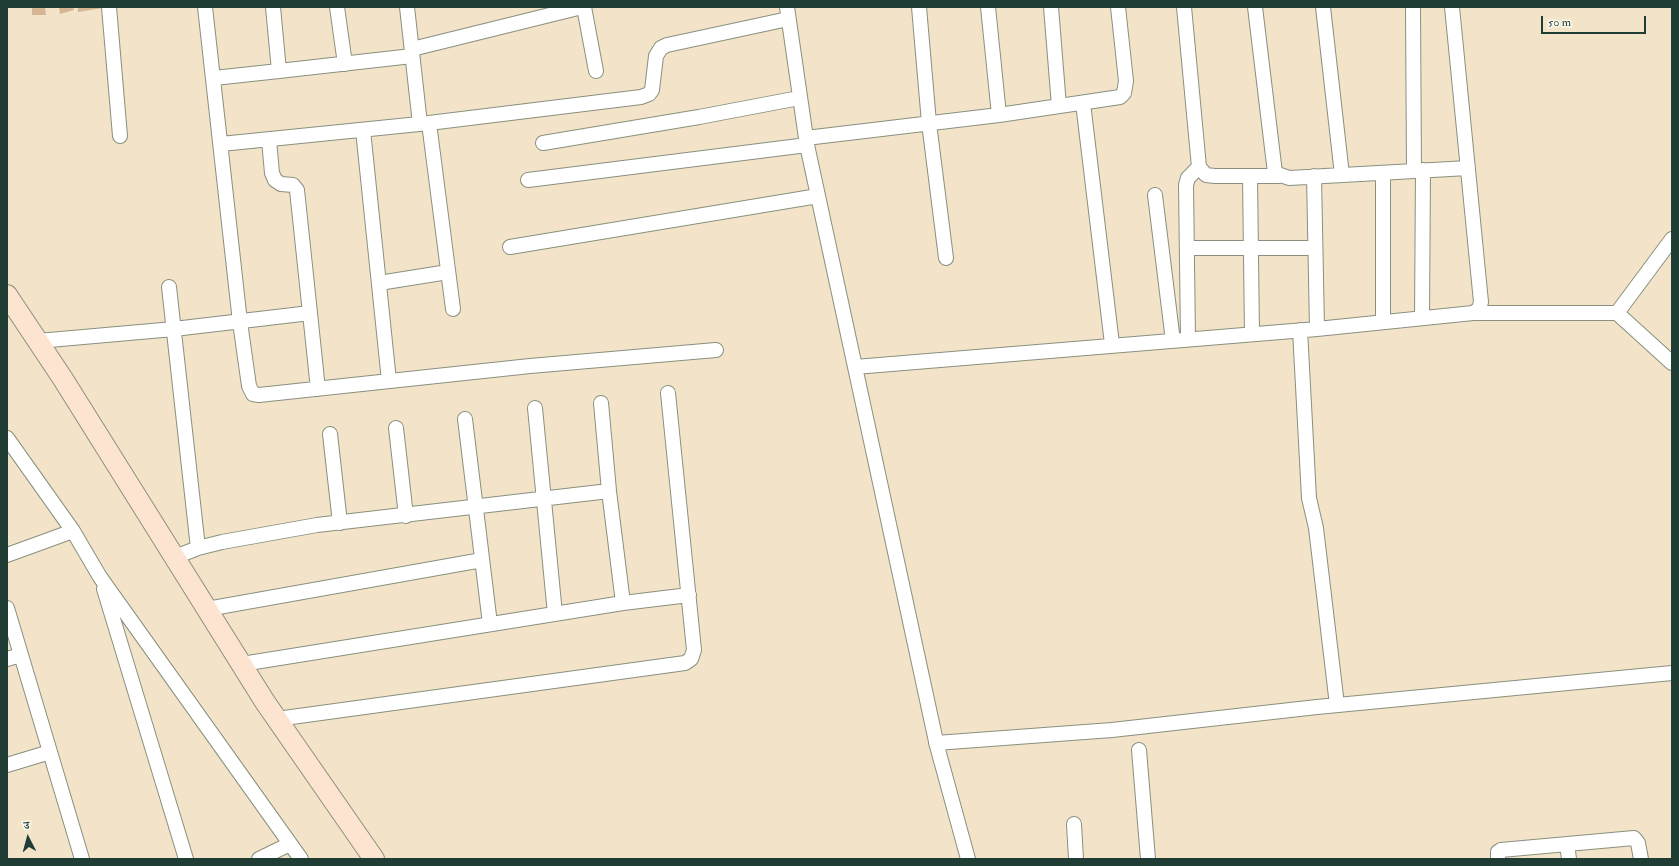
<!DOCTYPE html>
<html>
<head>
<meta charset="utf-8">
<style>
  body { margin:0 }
  #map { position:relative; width:1679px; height:866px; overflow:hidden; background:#f3e4c9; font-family:"IM FELL Double Pica","Noto Serif Devanagari",serif }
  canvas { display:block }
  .frame { position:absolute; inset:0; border:8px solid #1f3d34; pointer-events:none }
  .north { position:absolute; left:8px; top:818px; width:40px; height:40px; -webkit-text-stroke:3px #fbf7ec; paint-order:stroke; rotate:354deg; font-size:11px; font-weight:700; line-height:16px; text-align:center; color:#1f3d34 }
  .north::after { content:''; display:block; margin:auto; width:14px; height:18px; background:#1f3d34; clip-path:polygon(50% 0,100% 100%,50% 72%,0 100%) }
  .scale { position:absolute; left:1541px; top:16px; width:105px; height:18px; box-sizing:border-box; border:2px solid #1f3d34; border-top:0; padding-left:5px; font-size:12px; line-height:14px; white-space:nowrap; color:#1f3d34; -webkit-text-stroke:3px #fbf7ec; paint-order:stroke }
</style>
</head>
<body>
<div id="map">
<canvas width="1679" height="866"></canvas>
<div class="frame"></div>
<div class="north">उ</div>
<div class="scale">50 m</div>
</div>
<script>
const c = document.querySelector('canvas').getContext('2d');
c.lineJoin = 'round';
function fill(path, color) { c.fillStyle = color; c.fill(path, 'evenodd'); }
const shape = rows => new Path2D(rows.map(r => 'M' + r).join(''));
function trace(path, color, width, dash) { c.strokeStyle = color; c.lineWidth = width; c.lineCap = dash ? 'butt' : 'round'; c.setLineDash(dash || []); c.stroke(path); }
fill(shape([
  [32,7,45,7,46,15,32,15],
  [59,7,73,7,74,10,60,14],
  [78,7,103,7,103,8,78,12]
]), '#d5b592');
const street = shape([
  [109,7,120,136],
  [205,7,240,322,249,386,253,394,259,395,530,366,716,350],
  [273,7,279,71,412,56],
  [337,7,345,64],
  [407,7,420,124],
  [584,7,596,71],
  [787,7,807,145,937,746,968,859],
  [919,7,929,123,946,258],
  [988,7,999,115],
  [1051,7,1059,106],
  [1184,7,1199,167,1206,175,1215,176,1279,176],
  [1255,7,1275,173,1289,178,1468,168],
  [1323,7,1342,175],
  [1413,7,1414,171],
  [412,49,582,7],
  [214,78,279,71],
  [1083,103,1112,344],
  [429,123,453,309],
  [363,130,389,381],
  [806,138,999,115,1120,97,1124,93,1126,81,1118,7],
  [269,140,272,173,275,180,281,184,293,185,297,190,318,389],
  [543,143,699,117,799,98],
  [221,144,429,123,641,97,649,94,652,90,656,56,661,48,667,45,788,19],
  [1314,176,1317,329],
  [1250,177,1252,334],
  [528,180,807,145],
  [1155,195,1173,341],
  [510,247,818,196],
  [1187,248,1315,248],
  [379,283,448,272],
  [169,287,198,548],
  [1473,313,1617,313,1672,239],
  [1608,313,1617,313,1672,363],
  [1422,318,1423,170],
  [1383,322,1383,173],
  [1300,330,1309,498,1316,528,1337,705],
  [1188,339,1186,185,1188,178,1199,167],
  [38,341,174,329,310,313],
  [855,367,1317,329,1473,313,1479,309,1481,302,1452,7],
  [535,408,555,614],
  [465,419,490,624],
  [396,428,406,516],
  [330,434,340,523],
  [7,438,73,531,100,577,301,859],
  [7,555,73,531],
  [175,557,198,548,222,542,317,525,609,491],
  [104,589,186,859],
  [623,603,689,595],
  [7,608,82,859],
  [207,609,482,560],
  [7,659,21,655],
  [242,664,623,603,609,491,601,403],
  [277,719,685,663,691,659,694,650,668,393],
  [936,743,1112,730,1317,707,1672,673],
  [1139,750,1148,859],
  [7,765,50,752],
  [1074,824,1076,859],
  [1567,844,1569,859],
  [259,859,290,844],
  [1498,859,1498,852,1501,850,1634,838,1638,843,1641,859]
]);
const secondary = shape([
  [7,295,63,379,265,702,374,859]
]);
trace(street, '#89907e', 16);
trace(secondary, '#89907e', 22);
trace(street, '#fff', 14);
trace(secondary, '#fde4d1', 20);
</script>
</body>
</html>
